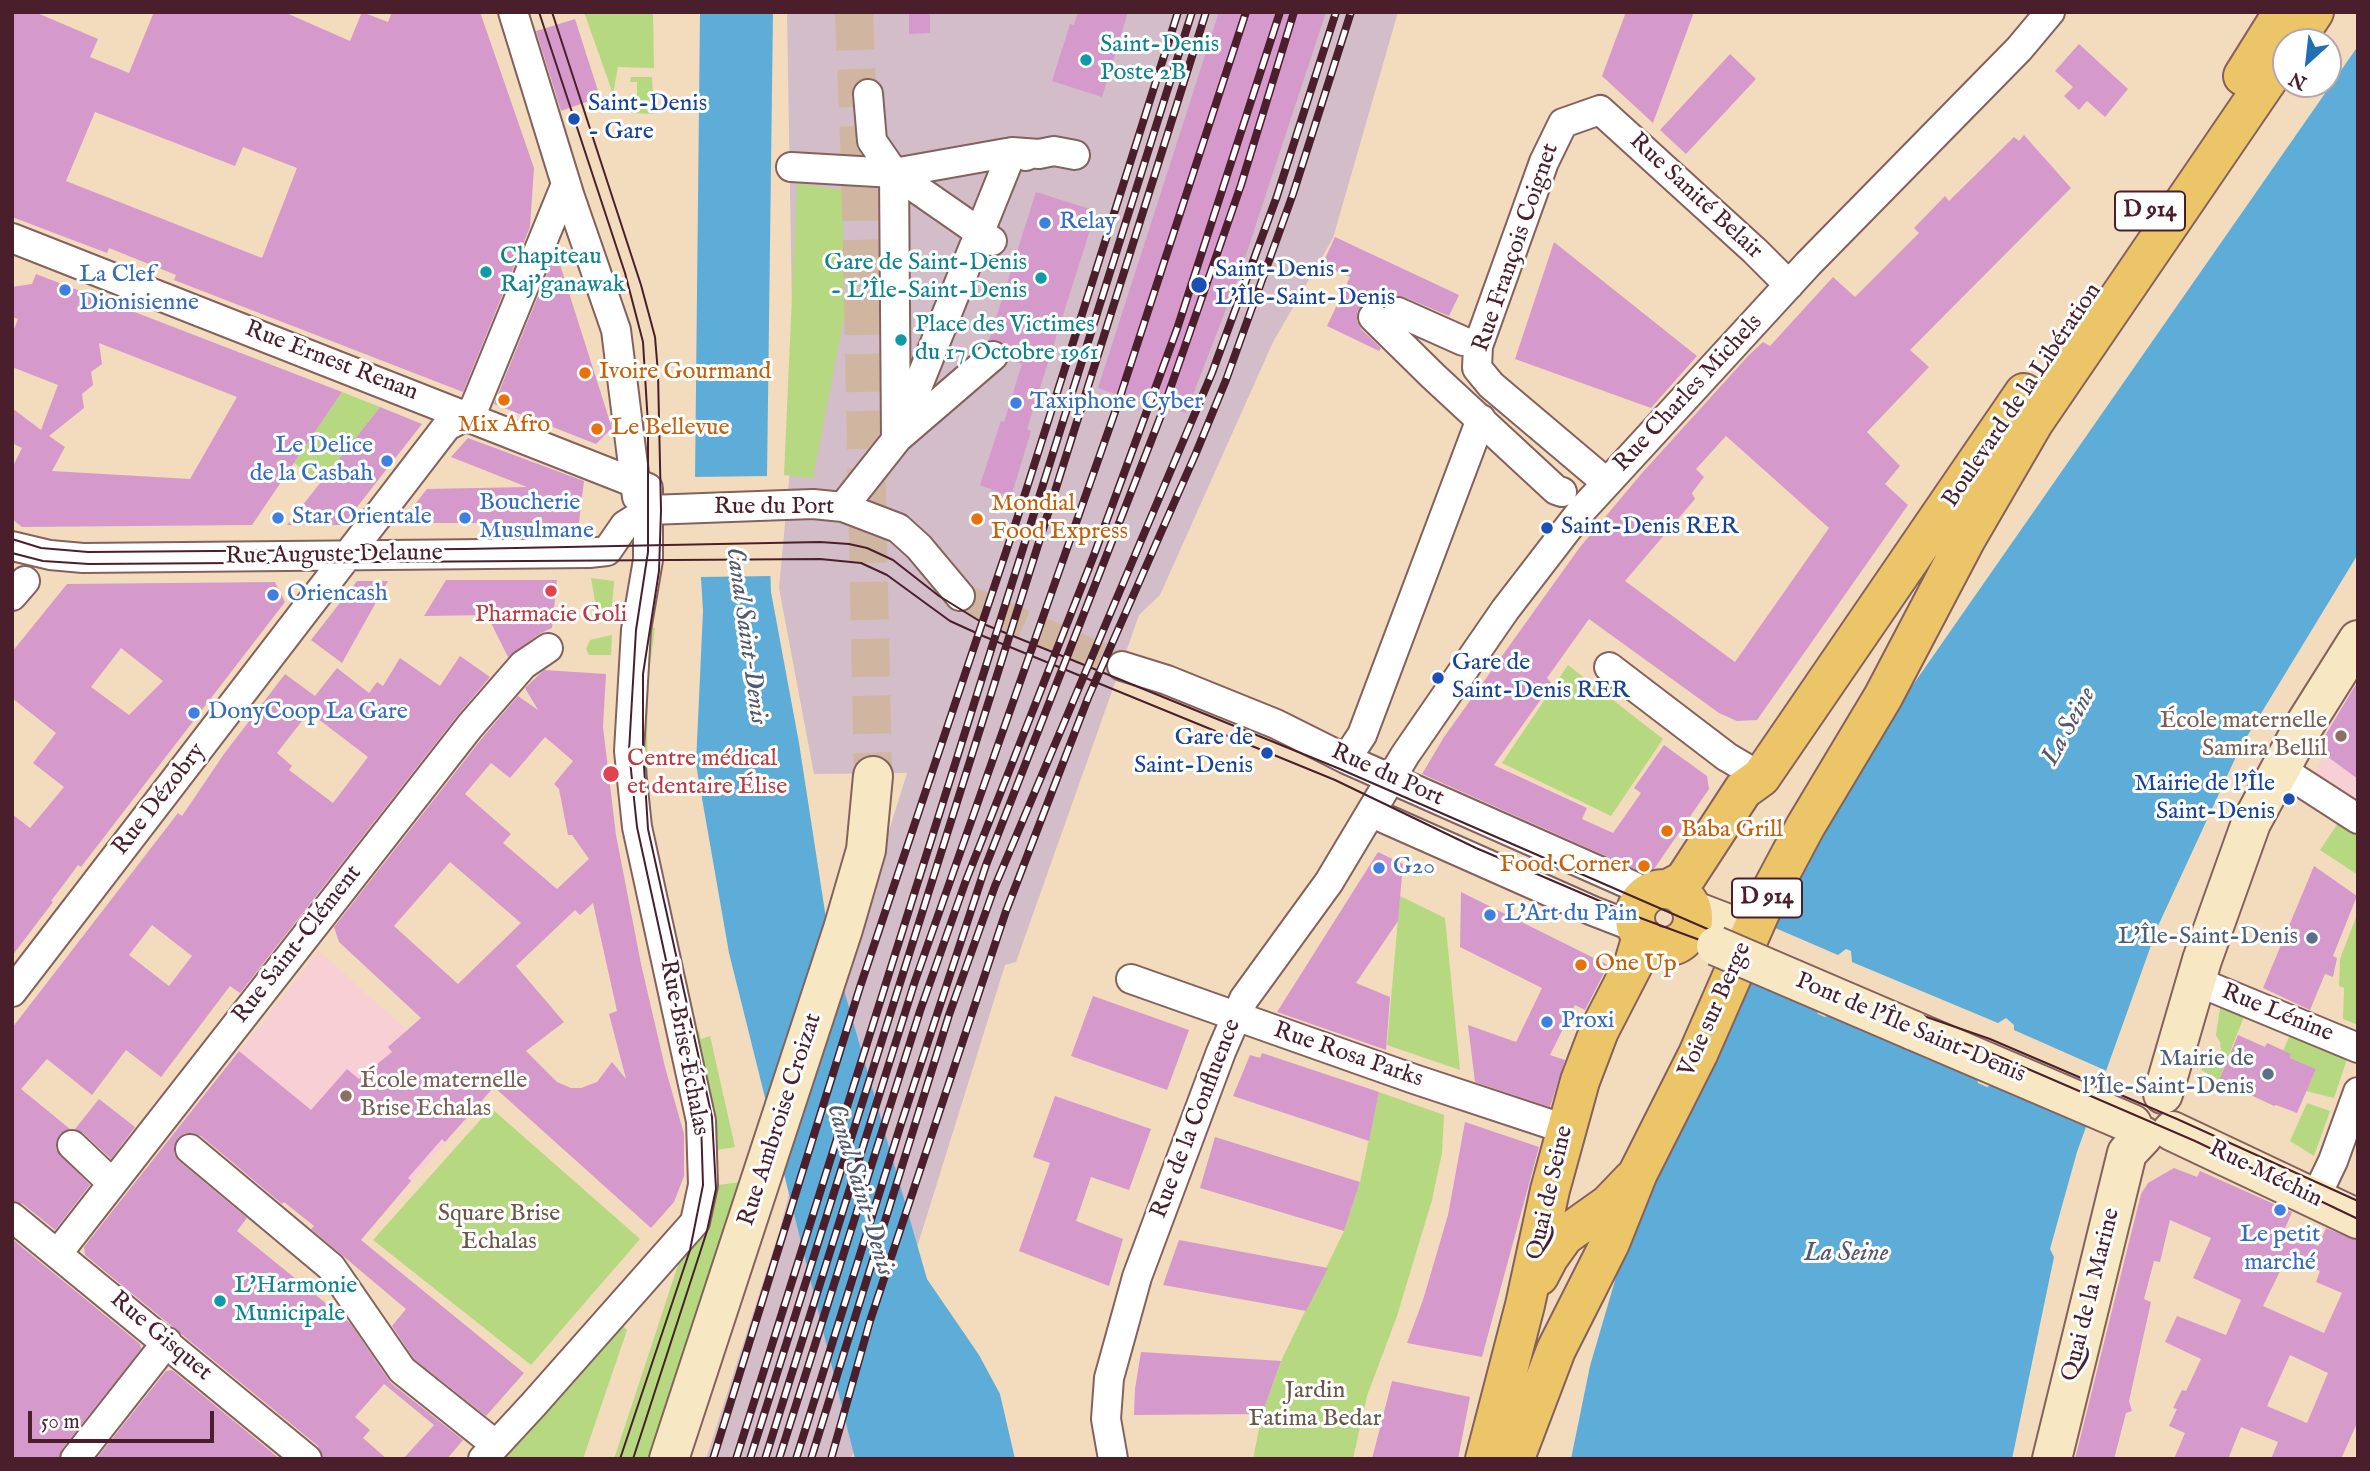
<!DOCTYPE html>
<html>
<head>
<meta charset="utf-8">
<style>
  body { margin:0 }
  #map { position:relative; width:2370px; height:1471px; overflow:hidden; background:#f2dcbd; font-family:"IM FELL English",serif }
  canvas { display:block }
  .frame { position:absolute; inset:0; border:14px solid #4a1f2b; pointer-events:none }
  .north { position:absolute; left:2272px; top:28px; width:70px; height:70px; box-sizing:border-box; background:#fff; border:2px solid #b7a5aa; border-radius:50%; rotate:207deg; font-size:19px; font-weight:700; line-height:28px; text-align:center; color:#4a1f2b }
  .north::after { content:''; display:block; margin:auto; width:24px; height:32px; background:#1f6fb2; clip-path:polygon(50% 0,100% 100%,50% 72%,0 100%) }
  .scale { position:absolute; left:28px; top:1411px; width:186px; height:32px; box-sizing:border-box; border:4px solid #4a1f2b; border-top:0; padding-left:9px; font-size:21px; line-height:24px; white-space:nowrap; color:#4a1f2b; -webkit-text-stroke:5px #fff; paint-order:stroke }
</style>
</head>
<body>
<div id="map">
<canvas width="2370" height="1471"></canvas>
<div class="frame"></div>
<div class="north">N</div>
<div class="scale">50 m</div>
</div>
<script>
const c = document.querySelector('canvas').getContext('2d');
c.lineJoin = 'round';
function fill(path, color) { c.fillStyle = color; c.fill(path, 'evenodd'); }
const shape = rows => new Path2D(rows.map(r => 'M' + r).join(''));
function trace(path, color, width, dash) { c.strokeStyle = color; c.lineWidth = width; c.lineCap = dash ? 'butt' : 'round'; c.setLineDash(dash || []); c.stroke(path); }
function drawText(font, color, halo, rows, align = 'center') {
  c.font = font + ' "IM FELL English",serif'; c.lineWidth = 6; c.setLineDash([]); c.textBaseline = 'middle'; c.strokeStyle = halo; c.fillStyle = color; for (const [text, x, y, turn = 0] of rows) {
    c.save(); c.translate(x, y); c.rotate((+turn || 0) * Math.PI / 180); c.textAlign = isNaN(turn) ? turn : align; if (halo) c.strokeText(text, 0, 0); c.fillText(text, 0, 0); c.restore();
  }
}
fill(shape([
  [2358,679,2358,801,2315,773,2324,754,2317,749],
  [319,951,484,1099,362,1238,207,1092]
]), '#f7cfd4');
fill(shape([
  [787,12,1398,12,1333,238,1273,342,1160,595,1139,615,1016,962,1005,965,851,1459,706,1459,780,1229,849,960,907,773,814,774,779,588,794,427]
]), '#d2bdc8');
fill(shape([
  [584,12,653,12,654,68,618,67,613,94],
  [631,77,652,77,654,114,631,113,631,98,637,96,637,82,630,82],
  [797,183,843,190,844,317,813,478,784,475],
  [342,392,380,407,321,482,294,463],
  [591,578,614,581,612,606,597,613],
  [645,626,655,628,649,674,647,733,648,773,637,773],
  [612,635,611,655,589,655,586,649,590,640],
  [1568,665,1663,739,1611,816,1502,763],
  [2340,820,2358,831,2358,875,2320,850],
  [1400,896,1445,918,1460,1070,1387,1045],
  [2358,912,2358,1025,2343,1019,2344,988,2339,986,2340,959],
  [2226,1005,2245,1014,2219,1080,2201,1070,2203,1065,2221,1050,2220,1042,2216,1035,2220,1008],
  [2292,1030,2348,1056,2334,1098,2306,1091,2316,1069,2290,1058,2291,1054,2283,1051],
  [699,1031,701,1039,710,1036,735,1147,710,1151,688,1034],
  [1379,1092,1444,1115,1442,1153,1432,1200,1397,1316,1367,1396,1353,1459,1253,1459,1262,1414,1281,1361,1344,1231,1360,1182],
  [2307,1103,2330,1111,2314,1156,2290,1141],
  [491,1108,640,1239,531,1365,373,1240],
  [742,1182,650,1459,614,1459,684,1247,709,1186],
  [622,1325,627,1330,583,1459,503,1459]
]), '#b6d880');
fill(shape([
  [700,12,773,12,767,477,771,592,799,743,829,938,927,1279,979,1355,1000,1394,1015,1459,855,1459,729,953,696,764,703,611,695,480],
  [2358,46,2358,554,2240,748,2158,926,2077,1152,2050,1249,2054,1257,2012,1459,1571,1459,1590,1366,1621,1260,1771,922,1862,758]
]), '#5dadd8');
fill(shape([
  [770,476,774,576,699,577,692,477],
  [1766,924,1838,955,1846,949,1851,951,1852,962,1998,1023,2006,1018,2014,1025,2014,1030,2109,1072,2092,1122,1992,1085,1987,1087,1978,1083,1977,1078,1829,1015,1825,1017,1818,1014,1816,1010,1745,971]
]), '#f2dcbd');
fill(shape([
  [12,12,35,12,98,39,90,57,129,73,154,12,284,12,350,41,362,12,388,22,392,12,480,12,534,168,530,227,463,392,174,280,176,275,109,248,107,253,12,217],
  [95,112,235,166,243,147,297,168,262,258,66,181],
  [909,12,930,12,930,33,909,34],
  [1078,12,1128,12,1102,97,1052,81,1070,24,1074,25],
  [1219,12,1326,12,1241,270,1186,413,1142,399,1141,403,1098,388],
  [1626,12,1694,12,1653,123,1602,76],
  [575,19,600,97,561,111,536,31],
  [2079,44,2128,89,2105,117,2087,101,2079,110,2064,96,2073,87,2055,71],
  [1730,54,1756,79,1686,154,1660,130],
  [2024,135,2071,188,1910,350,1929,367,1867,432,1900,466,1885,484,1908,505,1757,720,1737,721,1719,713,1589,619,1547,678,1552,684,1494,765,1587,808,1582,819,1613,833,1641,793,1634,788,1664,745,1707,776,1709,789,1652,872,1646,874,1422,774,1444,737,1580,547,1642,473,1749,355,1763,342,1770,346,1833,277,1855,297,1919,233,1914,228,1945,196,1949,201,2014,137,2019,141],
  [1726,436,1829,528,1735,662,1625,581,1695,499,1692,493,1704,477,1696,469],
  [1036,192,1096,211,1027,429,1031,431,1011,497,980,485,1001,421,1004,422,1022,364,1009,360,1009,352,1005,345,998,340,989,340],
  [1335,237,1459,295,1449,316,1404,297,1396,296,1389,298,1383,304,1376,301,1368,301,1361,306,1357,312,1357,321,1361,329,1381,348,1379,351,1327,326,1350,277,1322,265],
  [1554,242,1697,356,1651,408,1515,359],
  [556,252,611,425,612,428,596,444,494,404],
  [36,274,342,392,252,525,22,527,12,519,12,468,22,448,12,443,12,408,41,430,58,385,12,367,12,334,18,319,12,317,12,287,32,284],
  [99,343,237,397,190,479,52,471,65,447,49,436,84,408,82,394,93,385,91,372,102,364],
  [380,407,422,424,343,525,287,525],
  [468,438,584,481,579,523,400,523,427,489,527,487,451,457],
  [446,580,557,580,552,628,539,634,508,657,487,615,424,616],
  [357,581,388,581,342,663,311,640],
  [275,582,285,602,81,867,78,865,64,884,51,901,53,902,12,956,12,814,30,828,64,787,33,763,56,733,12,698,12,652,67,584],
  [121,648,163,681,129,715,91,687],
  [460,656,490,677,457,716,240,993,230,986,161,1077,126,1050,92,1095,47,1059,21,1089,70,1129,60,1134,56,1142,56,1150,90,1185,55,1230,23,1204,12,1201,12,1028,178,813,182,816,224,754,285,674,315,696,337,668,369,693,377,682,383,686,400,658,440,686],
  [309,712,368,757,333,803,289,770,292,766,277,753],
  [152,925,192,956,169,986,129,955],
  [544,670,606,674,603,727,616,835,641,964,665,1067,684,1134,684,1176,674,1202,651,1228,494,1087,445,1142,442,1139,408,1178,411,1181,361,1240,524,1373,486,1416,414,1359,392,1326,406,1309,311,1229,314,1226,284,1202,282,1204,201,1136,192,1133,185,1133,178,1138,174,1147,174,1154,179,1161,247,1218,237,1231,350,1323,391,1383,463,1440,447,1459,403,1459,434,1425,384,1384,355,1417,370,1430,363,1438,387,1459,323,1459,318,1446,85,1255,84,1247,239,1051,311,1110,347,1069,359,1079,392,1052,388,1047,421,1018,339,942,334,927,483,737,518,696,538,710,525,688],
  [545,737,573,761,554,784,559,789,568,835,572,835,589,859,557,889,503,843,511,834,465,794,491,763,510,778],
  [450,862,521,923,458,984,394,926],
  [593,903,617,1011,609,1014,626,1079,612,1062,597,1082,581,1088,571,1088,557,1082,526,1051,564,1022,516,966,575,910,580,915],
  [2358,681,2358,779,2317,749],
  [1378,852,1403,864,1398,921,1356,983,1390,997,1386,1050,1277,1012],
  [2314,866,2357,896,2333,956,2337,958,2333,977,2325,974,2310,1010,2263,988],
  [1461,892,1608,965,1585,1010,1575,1005,1550,1055,1565,1060,1550,1107,1475,1082,1468,1025,1516,1042,1542,988,1460,947],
  [1093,996,1189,1030,1167,1090,1071,1056],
  [2238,1035,2265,1047,2267,1043,2291,1054,2290,1058,2316,1069,2297,1113,2276,1105,2274,1106,2219,1080],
  [1262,1053,1379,1092,1369,1141,1233,1096,1250,1055,1260,1058],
  [1055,1096,1151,1129,1129,1190,1091,1177,1076,1221,1123,1239,1109,1286,1019,1251,1050,1163,1033,1157],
  [99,1099,135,1127,111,1159,83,1133,75,1129],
  [1465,1122,1539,1147,1482,1357,1407,1343,1423,1300,1448,1215],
  [1215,1137,1360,1182,1344,1231,1200,1188],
  [2174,1168,2197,1177,2200,1171,2292,1212,2284,1231,2318,1246,2326,1228,2358,1241,2358,1421,2341,1459,2271,1459,2278,1442,2241,1427,2228,1459,2174,1459,2185,1433,2169,1426,2177,1409,2173,1408,2182,1390,2186,1391,2201,1359,2165,1342,2177,1316,2226,1335,2241,1300,2193,1278,2211,1238,2170,1220,2160,1262,2154,1261,2144,1299,2151,1302,2129,1401,2132,1411,2126,1413,2114,1459,2075,1459,2141,1194,2148,1183],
  [2287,1257,2320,1271,2316,1282,2342,1293,2324,1333,2263,1306],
  [2290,1355,2328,1373,2307,1423,2267,1406],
  [12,1239,140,1344,141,1349,62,1449,59,1459,12,1459],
  [1179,1240,1328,1268,1306,1311,1163,1285],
  [1141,1352,1281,1361,1262,1414,1134,1415,1135,1389],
  [172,1370,280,1459,96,1459,166,1371],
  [1392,1381,1470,1397,1458,1459,1372,1459]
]), '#d59acb');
trace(shape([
  [960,596,1122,666]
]), '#d0b6a0', 28, [28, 14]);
trace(shape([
  [854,12,860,164,873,776]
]), '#d0b6a0', 38, [38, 19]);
const street = shape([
  [513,12,570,197,616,330,637,497],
  [868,94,872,141,894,173,992,241],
  [791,167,894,173,1012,152,1026,156],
  [12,238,648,488,648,560,636,630,629,751,637,827,701,1121,703,1185,695,1222,533,1405,483,1459],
  [1398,312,1463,341],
  [1373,317,1433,376,1556,490,1562,492],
  [900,436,993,356],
  [896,440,1012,152,1039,154,1054,151,1075,155],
  [1607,483,1491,385,1477,368,1478,346,1544,162,1563,123,1600,110,1755,251,1789,285],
  [843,507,896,440,894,173],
  [12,546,50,555,83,558,589,553,607,551,625,525,649,510,813,504,843,507,898,528,919,547,960,596],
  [12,596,25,581],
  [1122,666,1167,680,1276,724,1346,759,1649,893],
  [1609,667,1727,757,1761,777],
  [1346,759,1362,735,1481,419],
  [2279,768,2358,819],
  [1372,813,1593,911,1637,928],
  [1131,979,1414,1079,1565,1129],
  [2196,981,2358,1048],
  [12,992,447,426,467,416,475,406,566,184],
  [72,1145,112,1183],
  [190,1149,331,1267,402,1370,496,1445],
  [2322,1184,2333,1161,2358,1092],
  [12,1217,307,1459],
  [58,1253,470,726,523,665,548,648],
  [75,1459,167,1342],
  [1113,1459,1106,1419,1109,1378,1137,1277,1221,1052,1244,999,1329,882,1405,755,1505,610,1582,510,1808,264,2019,49,2050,12]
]);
const secondary = shape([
  [1692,910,1726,923],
  [1912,1030,2132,1124],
  [2163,1094,2202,960,2251,823,2302,729,2358,640],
  [2172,1131,2358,1219],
  [669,1459,843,929,866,850,873,776],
  [2052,1459,2127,1153,2143,1136]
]);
const primary = shape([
  [2294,42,2314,12],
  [2243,76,2283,12],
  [1668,889,1683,881,1687,876,1743,790,1761,777,2024,393],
  '1635 918a29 29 0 1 1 58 0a29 29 0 1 1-58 0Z',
  [1539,1276,1549,1257,1564,1236,1609,1204,1632,1180],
  [1515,1458,1556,1350,1610,1243,1638,1173,1698,1054,1762,908,1805,827,1883,697,1966,539,2034,422,2286,53],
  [1485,1459,1525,1305,1550,1190,1580,1081,1599,1031,1634,963,1642,936]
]);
trace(street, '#85615e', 32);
trace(secondary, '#85615e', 42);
trace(primary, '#85615e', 42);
trace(street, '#fff', 28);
trace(secondary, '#f7e8c3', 38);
trace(primary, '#ecc569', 38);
trace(shape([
  [539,12,625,273,643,342,648,425,648,552,636,630,629,751,637,827,701,1121,703,1185,690,1250,620,1459],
  [552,12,641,285,655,337,658,373,661,510,659,571,643,674,643,750,648,829,712,1117,716,1189,707,1231,633,1459],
  [12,539,41,548,88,552,465,549,820,542,849,544,867,548,893,560,939,596,986,625,1340,769,1843,988,1990,1039,2177,1119,2358,1201],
  [12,553,43,561,89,564,820,559,861,563,887,575,950,621,983,636,1335,780,1476,848,1635,916,1716,946,1835,997,1991,1053,2195,1141,2358,1219]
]), '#4a1f2b', 2);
const rail = shape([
  [713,1459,860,987,1017,519,1178,12],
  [736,1459,1192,12],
  [750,1459,1206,12],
  [765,1459,915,981,1115,412,1246,12],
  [779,1459,920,1011,965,883,1094,555,1177,329,1280,12],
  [796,1459,900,1127,986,865,1160,418,1241,185,1294,12],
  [811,1459,949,1015,995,886,1212,373,1277,196,1336,12],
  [831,1459,870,1321,1006,911,1088,698,1196,453,1226,380,1293,194,1351,12]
]);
trace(rail, '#4a1f2b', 8);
trace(rail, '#fff', 5, [16]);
const secondaryBridge = shape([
  [1716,946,1912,1030]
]);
trace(secondaryBridge, '#85615e', 42, []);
trace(secondaryBridge, '#f7e8c3', 38);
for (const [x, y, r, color] of [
  [1086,60,7,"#0f9aa8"],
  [574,119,7,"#1a4fb4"],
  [1045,223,7,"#3f7fe0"],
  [486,272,7,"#0f9aa8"],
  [1041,278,7,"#0f9aa8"],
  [1199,285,9,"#1a4fb4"],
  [65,290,7,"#3f7fe0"],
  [901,340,7,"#0f9aa8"],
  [585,373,7,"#e8710a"],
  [504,400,7,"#e8710a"],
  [1016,403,7,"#3f7fe0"],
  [597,429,7,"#e8710a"],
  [387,461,7,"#3f7fe0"],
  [278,518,7,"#3f7fe0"],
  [465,518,7,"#3f7fe0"],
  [977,519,7,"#e8710a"],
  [1547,528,7,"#1a4fb4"],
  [551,591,7,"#e0444e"],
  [273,595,7,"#3f7fe0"],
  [1438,678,7,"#1a4fb4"],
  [194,713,7,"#3f7fe0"],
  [2341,736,7,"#8d6e63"],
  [1267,753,7,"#1a4fb4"],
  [611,774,9,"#e0444e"],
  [2289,799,7,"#1a4fb4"],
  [1667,831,7,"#e8710a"],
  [1644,866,7,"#e8710a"],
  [1379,868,7,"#3f7fe0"],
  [1490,915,7,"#3f7fe0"],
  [2312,938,7,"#5c6f8a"],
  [1581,965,7,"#e8710a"],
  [1547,1022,7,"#3f7fe0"],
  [2268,1074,7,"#5c6f8a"],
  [346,1096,7,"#8d6e63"],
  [2280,1210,7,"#3f7fe0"],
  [220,1301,7,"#0f9aa8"]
]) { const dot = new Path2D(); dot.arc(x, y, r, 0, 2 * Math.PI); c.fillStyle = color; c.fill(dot); trace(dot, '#fff', 2.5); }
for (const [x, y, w] of [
  [2150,211,70],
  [1767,898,70]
]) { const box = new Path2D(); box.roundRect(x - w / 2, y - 19.5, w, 39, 5); c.fillStyle = '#fff'; c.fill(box); trace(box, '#4a1f2b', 2); }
drawText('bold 23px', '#4a1f2b', null, [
  ["D 914",2150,211],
  ["D 914",1767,898]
]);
drawText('24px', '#0d838f', '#fff', [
  ["Saint-Denis",1100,46],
  ["Poste 2B",1100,74],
  ["Chapiteau",500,258],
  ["Raj'ganawak",500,286],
  ["Gare de Saint-Denis",1027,264,"right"],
  ["- L'Île-Saint-Denis",1027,292,"right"],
  ["Place des Victimes",915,326],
  ["du 17 Octobre 1961",915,354],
  ["L'Harmonie",234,1287],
  ["Municipale",234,1315]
], 'left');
drawText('24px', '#164399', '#fff', [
  ["Saint-Denis",588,105],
  ["- Gare",588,133],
  ["Saint-Denis -",1215,271],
  ["L'Île-Saint-Denis",1215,299],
  ["Saint-Denis RER",1561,528],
  ["Gare de",1452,664],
  ["Saint-Denis RER",1452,692],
  ["Gare de",1253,739,"right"],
  ["Saint-Denis",1253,767,"right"],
  ["Mairie de l'Île",2275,785,"right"],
  ["Saint-Denis",2275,813,"right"]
], 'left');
drawText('24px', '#4a1f2b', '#fff', [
  ["Rue Sanité Belair",1695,197,43],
  ["Rue François Coignet",1517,248,-71],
  ["Rue Ernest Renan",331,362,21],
  ["Rue Charles Michels",1689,394,-47],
  ["Boulevard de la Libération",2023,396,-56],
  ["Rue du Port",774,508],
  ["Rue Auguste Delaune",334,556,-1],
  ["Rue du Port",1387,776,24],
  ["Rue Dézobry",160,800,-52],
  ["Rue Saint-Clément",298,945,-52],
  ["Voie sur Berge",1716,1010,-66],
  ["Rue Lénine",2277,1014,22],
  ["Pont de l'Île Saint-Denis",1910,1029,23],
  ["Rue Brise Échalas",683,1048,79],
  ["Rue Rosa Parks",1348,1056,19],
  ["Rue de la Confluence",1197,1119,-69],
  ["Rue Ambroise Croizat",781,1120,-72],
  ["Rue Méchin",2265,1175,26],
  ["Quai de Seine",1551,1193,-77],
  ["Quai de la Marine",2092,1295,-76],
  ["Rue Gisquet",160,1337,40]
]);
drawText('24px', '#366cbe', '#fff', [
  ["Relay",1059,223],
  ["La Clef",79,276],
  ["Dionisienne",79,304],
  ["Taxiphone Cyber",1030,403],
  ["Le Delice",373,447,"right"],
  ["de la Casbah",373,475,"right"],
  ["Boucherie",479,504],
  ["Musulmane",479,532],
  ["Star Orientale",292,518],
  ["Oriencash",287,595],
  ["DonyCoop La Gare",208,713],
  ["G20",1393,868],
  ["L'Art du Pain",1504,915],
  ["Proxi",1561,1022],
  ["Le petit",2280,1236,"center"],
  ["marché",2280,1264,"center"]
], 'left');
drawText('24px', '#c56008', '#fff', [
  ["Ivoire Gourmand",599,373],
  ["Mix Afro",504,426,"center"],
  ["Le Bellevue",611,429],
  ["Mondial",991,505],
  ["Food Express",991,533],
  ["Baba Grill",1681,831],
  ["Food Corner",1630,866,"right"],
  ["One Up",1595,965]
], 'left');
drawText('24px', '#be3a42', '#fff', [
  ["Pharmacie Goli",551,616],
  ["Centre médical",627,760,"left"],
  ["et dentaire Élise",627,788,"left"]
]);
drawText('24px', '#785e54', '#fff', [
  ["École maternelle",2327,722],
  ["Samira Bellil",2327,750],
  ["École maternelle",360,1082,"left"],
  ["Brise Echalas",360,1110,"left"]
], 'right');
drawText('24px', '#4e5e75', '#fff', [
  ["L'Île-Saint-Denis",2298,938],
  ["Mairie de",2254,1060],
  ["l'Île-Saint-Denis",2254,1088]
], 'right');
drawText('24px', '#6a5644', '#fff', [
  ["Square Brise",499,1215],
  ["Echalas",499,1243],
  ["Jardin",1315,1392],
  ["Fatima Bedar",1315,1420]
]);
drawText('italic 26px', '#525870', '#fff', [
  ["Canal Saint-Denis",745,636,82],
  ["La Seine",2070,727,-61],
  ["Canal Saint-Denis",859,1190,73],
  ["La Seine",1846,1255]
]);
</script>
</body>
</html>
